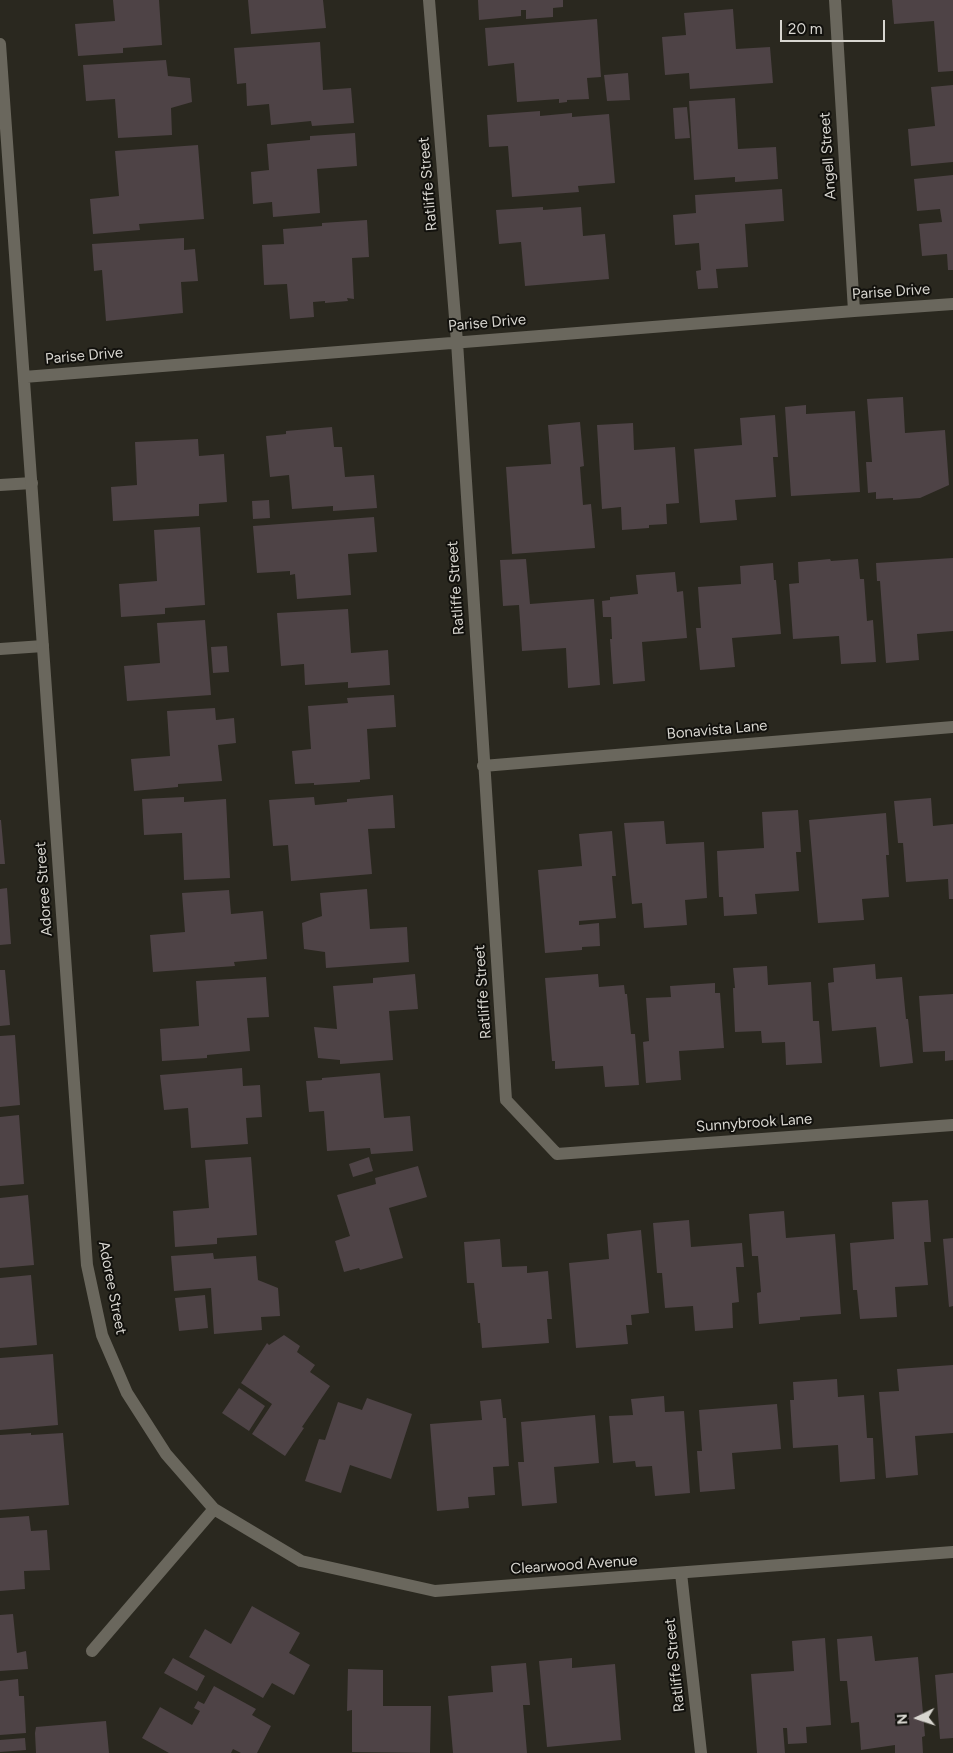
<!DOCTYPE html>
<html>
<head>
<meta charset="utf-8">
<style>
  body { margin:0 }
  #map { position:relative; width:953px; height:1753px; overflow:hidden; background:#2a281f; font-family:Figtree,sans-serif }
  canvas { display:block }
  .north { position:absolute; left:893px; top:1693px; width:50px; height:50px; -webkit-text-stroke:4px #12110d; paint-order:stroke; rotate:266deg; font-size:14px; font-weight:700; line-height:20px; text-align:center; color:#d8d6d0 }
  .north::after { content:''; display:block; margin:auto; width:18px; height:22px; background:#d8d6d0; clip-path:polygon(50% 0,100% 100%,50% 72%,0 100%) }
  .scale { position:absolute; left:780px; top:20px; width:105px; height:22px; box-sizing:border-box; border:2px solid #d8d6d0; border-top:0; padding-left:6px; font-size:15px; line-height:18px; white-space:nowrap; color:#d8d6d0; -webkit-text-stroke:4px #12110d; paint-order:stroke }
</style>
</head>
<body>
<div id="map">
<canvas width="953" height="1753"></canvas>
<div class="north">N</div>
<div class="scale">20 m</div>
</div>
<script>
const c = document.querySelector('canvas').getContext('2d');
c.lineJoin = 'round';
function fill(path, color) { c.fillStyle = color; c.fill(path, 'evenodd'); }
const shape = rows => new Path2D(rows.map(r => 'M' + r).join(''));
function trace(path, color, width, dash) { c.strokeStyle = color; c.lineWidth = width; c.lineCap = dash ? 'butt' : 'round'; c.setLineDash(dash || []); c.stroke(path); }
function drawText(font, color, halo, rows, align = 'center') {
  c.font = font + ' Figtree,sans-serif'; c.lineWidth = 4; c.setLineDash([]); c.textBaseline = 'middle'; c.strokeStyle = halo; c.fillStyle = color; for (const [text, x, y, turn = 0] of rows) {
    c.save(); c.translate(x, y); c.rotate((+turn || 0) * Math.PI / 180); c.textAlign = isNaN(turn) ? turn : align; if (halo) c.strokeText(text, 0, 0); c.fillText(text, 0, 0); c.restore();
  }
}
fill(shape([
  [113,0,159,0,162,45,123,48,123,53,78,56,75,24,115,21],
  [248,0,323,0,326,28,251,34],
  [478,0,563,0,563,7,553,8,553,17,526,19,526,10,521,10,521,16,479,20],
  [892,0,953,0,953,71,938,72,934,21,894,24],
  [733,9,736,49,770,47,773,83,690,89,689,73,665,75,662,37,686,35,684,13],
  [597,19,601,77,587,78,589,99,567,100,567,102,559,103,559,99,517,102,514,63,488,66,485,28],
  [320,42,323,90,351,88,354,123,312,126,311,121,271,125,269,104,247,106,246,83,237,84,234,48],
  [166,60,168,76,190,78,192,102,171,108,172,135,118,138,115,99,86,101,83,65],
  [628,73,630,100,607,101,604,75],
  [953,85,953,162,911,166,908,129,935,126,931,87],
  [735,98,738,149,776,147,778,179,735,182,735,177,694,180,689,101],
  [687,107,690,138,675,139,673,108],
  [540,111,540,116,572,113,572,117,609,114,615,183,578,186,579,192,512,197,508,146,489,147,487,115],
  [355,133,357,166,317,169,320,213,273,217,272,202,253,204,251,172,269,170,267,144,310,140,310,136],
  [198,145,204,219,139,224,140,230,93,234,90,199,119,196,115,151],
  [953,175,953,270,948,270,947,254,922,256,919,224,942,222,940,209,917,211,914,179],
  [782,189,784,221,745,224,748,267,716,269,718,288,698,289,696,271,701,270,699,243,675,245,673,215,696,213,695,195],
  [543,207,543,210,581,207,583,236,605,234,609,279,525,286,521,242,499,244,496,210],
  [367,220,369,257,352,258,354,299,347,298,348,301,325,303,325,301,313,302,314,317,290,319,287,284,264,285,262,245,284,244,283,229,322,226,322,223],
  [184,238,184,250,195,249,198,281,181,282,183,313,106,321,102,270,94,271,92,244],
  [903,397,905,433,945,430,949,485,920,498,893,500,893,498,876,499,876,492,868,493,866,462,872,462,867,399],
  [806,405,806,414,855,411,860,492,791,496,785,407],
  [775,415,778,457,773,457,776,497,735,500,737,520,700,523,694,449,742,445,740,418],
  [580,422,584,466,580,467,583,505,591,504,595,548,512,554,506,467,551,464,548,425],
  [633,423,634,450,675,447,679,503,666,504,667,524,649,525,649,528,622,530,621,507,602,509,597,425],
  [332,427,334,447,342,447,345,477,374,475,377,508,333,511,333,506,292,509,289,475,270,477,266,436,286,434,286,431],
  [198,439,199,456,224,454,227,502,199,504,199,516,113,521,111,487,137,485,135,442],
  [269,500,270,518,253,519,252,501],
  [374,517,377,552,348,554,351,595,297,599,295,574,290,575,290,571,257,573,253,526],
  [200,527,205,605,165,608,165,614,121,617,119,584,157,581,154,530],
  [953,558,953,631,917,634,919,660,886,663,880,581,877,581,876,563],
  [526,559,530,604,594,599,600,685,568,688,566,648,522,651,519,605,503,606,500,560],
  [830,559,831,561,858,559,860,579,864,579,867,621,873,620,876,662,841,664,839,636,793,639,789,584,799,583,798,562],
  [773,563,774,580,776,580,781,634,732,638,735,667,700,670,696,628,701,628,698,587,741,584,740,566],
  [675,572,677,592,683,591,687,638,642,642,645,681,613,684,610,639,612,639,611,617,603,617,602,601,610,600,610,597,638,594,636,575],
  [348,609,351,653,388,650,390,685,348,688,348,682,305,685,304,664,281,666,277,613],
  [205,620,211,695,127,701,124,666,160,663,157,623],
  [227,646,229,672,213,673,211,647],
  [394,695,396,727,367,729,370,779,360,780,360,782,314,785,314,783,295,784,292,751,311,749,308,706,348,703,347,698],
  [215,708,216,720,234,718,236,743,218,745,222,781,178,784,178,787,134,791,131,759,170,756,167,711],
  [393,795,395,828,368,829,372,874,291,881,288,845,273,846,269,800,314,797,315,805,347,802,347,799],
  [184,797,184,802,226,799,230,878,184,880,182,833,144,835,142,799],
  [931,798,933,826,953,824,953,899,949,899,948,879,906,882,903,843,898,843,894,801],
  [798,810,801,852,796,852,799,891,755,894,757,914,724,916,723,897,719,897,717,851,764,848,762,812],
  [886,813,889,855,886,855,889,897,862,899,864,920,818,923,809,820],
  [0,820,1,820,5,864,0,864],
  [664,821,666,844,704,842,707,898,685,900,687,925,644,928,642,903,632,904,624,823],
  [612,831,616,876,612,876,616,918,579,921,579,925,599,923,600,946,582,947,582,950,545,953,538,870,582,866,579,834],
  [7,888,11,944,0,945,0,889],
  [367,889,370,929,407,927,409,962,326,968,325,952,304,949,302,923,322,916,320,893],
  [229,890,231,914,263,911,267,959,234,962,235,966,153,972,150,935,185,932,182,893],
  [875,964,876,979,902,977,906,1019,908,1019,913,1063,880,1067,876,1027,832,1031,828,983,834,982,833,968],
  [767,966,768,985,811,982,813,1021,819,1021,822,1063,786,1065,785,1042,762,1043,761,1031,735,1032,733,988,735,988,733,968],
  [0,970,5,970,10,1025,0,1026],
  [415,974,418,1009,389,1011,393,1060,340,1064,340,1060,318,1058,314,1027,337,1029,333,986,373,983,373,978],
  [598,974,599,987,624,985,625,994,627,994,631,1034,635,1034,639,1085,605,1087,603,1066,555,1069,555,1061,552,1061,545,978],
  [266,977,269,1017,247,1018,250,1051,207,1055,207,1058,162,1061,160,1029,199,1026,196,981],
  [715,983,715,993,720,993,724,1048,679,1051,681,1080,646,1083,643,1042,649,1041,646,998,671,997,670,986],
  [953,994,953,1060,945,1061,945,1051,923,1052,919,996],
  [15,1035,20,1105,0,1107,0,1036],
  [242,1068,243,1086,260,1085,262,1117,246,1118,248,1144,191,1148,188,1108,164,1110,160,1075],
  [380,1073,384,1118,410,1116,413,1151,371,1154,370,1148,327,1151,324,1111,309,1112,306,1081,322,1080,322,1078],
  [19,1115,24,1184,0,1186,0,1117],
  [251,1157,257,1235,217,1238,217,1244,175,1247,173,1211,209,1208,205,1160],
  [369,1157,373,1171,353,1177,349,1164],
  [418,1166,427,1197,389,1208,403,1258,360,1270,359,1268,344,1272,335,1241,350,1236,337,1195,376,1184,375,1178],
  [28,1195,34,1265,0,1268,0,1198],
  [928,1200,931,1242,924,1242,928,1285,895,1287,897,1317,860,1319,857,1290,853,1290,850,1243,894,1239,892,1202],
  [784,1211,786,1238,835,1234,841,1314,800,1317,800,1320,759,1324,757,1293,761,1292,758,1256,752,1256,749,1214],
  [689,1220,691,1247,742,1243,744,1267,736,1267,739,1302,732,1303,733,1328,695,1331,693,1306,665,1308,662,1273,657,1273,653,1223],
  [641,1230,649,1313,631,1315,632,1325,626,1325,628,1344,576,1348,569,1263,609,1259,607,1234],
  [953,1238,953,1306,949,1307,943,1239],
  [500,1239,502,1267,527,1266,527,1273,548,1271,552,1319,547,1319,549,1343,482,1348,480,1323,478,1323,474,1283,467,1283,464,1242],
  [213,1253,214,1259,256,1256,258,1280,278,1288,280,1316,261,1317,262,1330,214,1334,211,1288,174,1291,171,1256],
  [31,1275,37,1345,0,1348,0,1278],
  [205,1295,208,1328,179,1331,175,1298],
  [284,1335,300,1346,297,1352,315,1365,310,1372,330,1386,302,1427,304,1428,285,1456,252,1434,272,1404,241,1383,267,1343,269,1345],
  [53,1354,58,1425,0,1430,0,1358],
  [953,1365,953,1433,915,1436,918,1475,886,1478,879,1392,899,1391,897,1369],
  [837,1379,838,1397,864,1395,867,1438,873,1438,875,1479,840,1482,838,1445,793,1448,790,1400,794,1400,793,1382],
  [239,1388,265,1406,249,1431,222,1413],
  [664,1396,665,1412,684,1411,690,1493,655,1496,652,1466,636,1467,635,1461,613,1463,609,1416,633,1415,631,1399],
  [367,1398,412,1414,391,1479,350,1465,341,1493,305,1481,319,1439,325,1440,338,1402,362,1410],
  [501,1399,503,1418,506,1418,509,1466,493,1467,495,1495,468,1497,469,1508,437,1511,430,1424,482,1420,480,1401],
  [777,1404,781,1449,732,1453,735,1489,700,1492,697,1451,702,1451,699,1410],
  [595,1415,599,1463,554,1467,557,1503,522,1506,518,1462,524,1462,521,1422],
  [31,1433,31,1435,63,1433,69,1505,0,1510,0,1435],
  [29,1516,31,1531,47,1530,50,1570,24,1571,25,1589,0,1591,0,1518],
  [252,1606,300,1633,289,1653,310,1665,294,1695,272,1683,263,1698,189,1657,205,1629,231,1644],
  [13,1614,17,1653,26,1651,28,1669,0,1671,0,1615],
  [872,1636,875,1661,918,1657,925,1736,922,1737,923,1753,895,1753,895,1745,861,1750,859,1722,851,1723,847,1681,840,1681,837,1639],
  [825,1638,831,1725,806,1727,807,1743,788,1744,787,1728,783,1728,785,1753,757,1753,751,1674,794,1671,792,1641],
  [173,1658,205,1676,197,1691,164,1673],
  [572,1658,572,1668,615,1664,621,1740,547,1747,539,1661],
  [526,1663,530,1705,523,1705,527,1753,453,1753,448,1696,493,1692,491,1666],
  [348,1669,383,1670,383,1706,431,1706,430,1753,352,1752,352,1710,347,1711],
  [953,1673,953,1738,940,1739,935,1675],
  [18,1679,19,1696,24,1696,26,1733,0,1735,0,1681],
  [214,1686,256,1709,252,1715,271,1726,257,1753,241,1753,233,1749,231,1753,169,1753,142,1738,160,1707,192,1725,200,1711,194,1708,198,1701,204,1704],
  [106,1721,109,1753,36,1753,35,1733,36,1727],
  [25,1738,26,1750,0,1752,0,1740]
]), '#4e4346');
trace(shape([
  [0,485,32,483],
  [0,649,43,646]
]), '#6a675d', 12);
trace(shape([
  [429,0,457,342,506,1100,557,1154,953,1125],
  [835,0,854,311],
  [0,44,87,1265,102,1335,127,1393,166,1454,214,1509,301,1561,435,1591,953,1552],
  [24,377,854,311,953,304],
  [483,766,953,727],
  [681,1573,701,1753],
  [92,1651,214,1509]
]), '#6a675d', 12);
drawText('15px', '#d8d6d0', '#12110d', [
  ["Angell Street",828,156,-94],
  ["Ratliffe Street",428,184,-95],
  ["Parise Drive",891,292,-4],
  ["Parise Drive",487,323,-5],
  ["Parise Drive",84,356,-5],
  ["Ratliffe Street",456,588,-94],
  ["Bonavista Lane",717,730,-5],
  ["Adoree Street",44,889,-94],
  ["Ratliffe Street",483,992,-94],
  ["Sunnybrook Lane",754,1123,-4],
  ["Adoree Street",112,1288,79],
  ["Clearwood Avenue",574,1565,-4],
  ["Ratliffe Street",675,1665,-96]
]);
</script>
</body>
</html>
